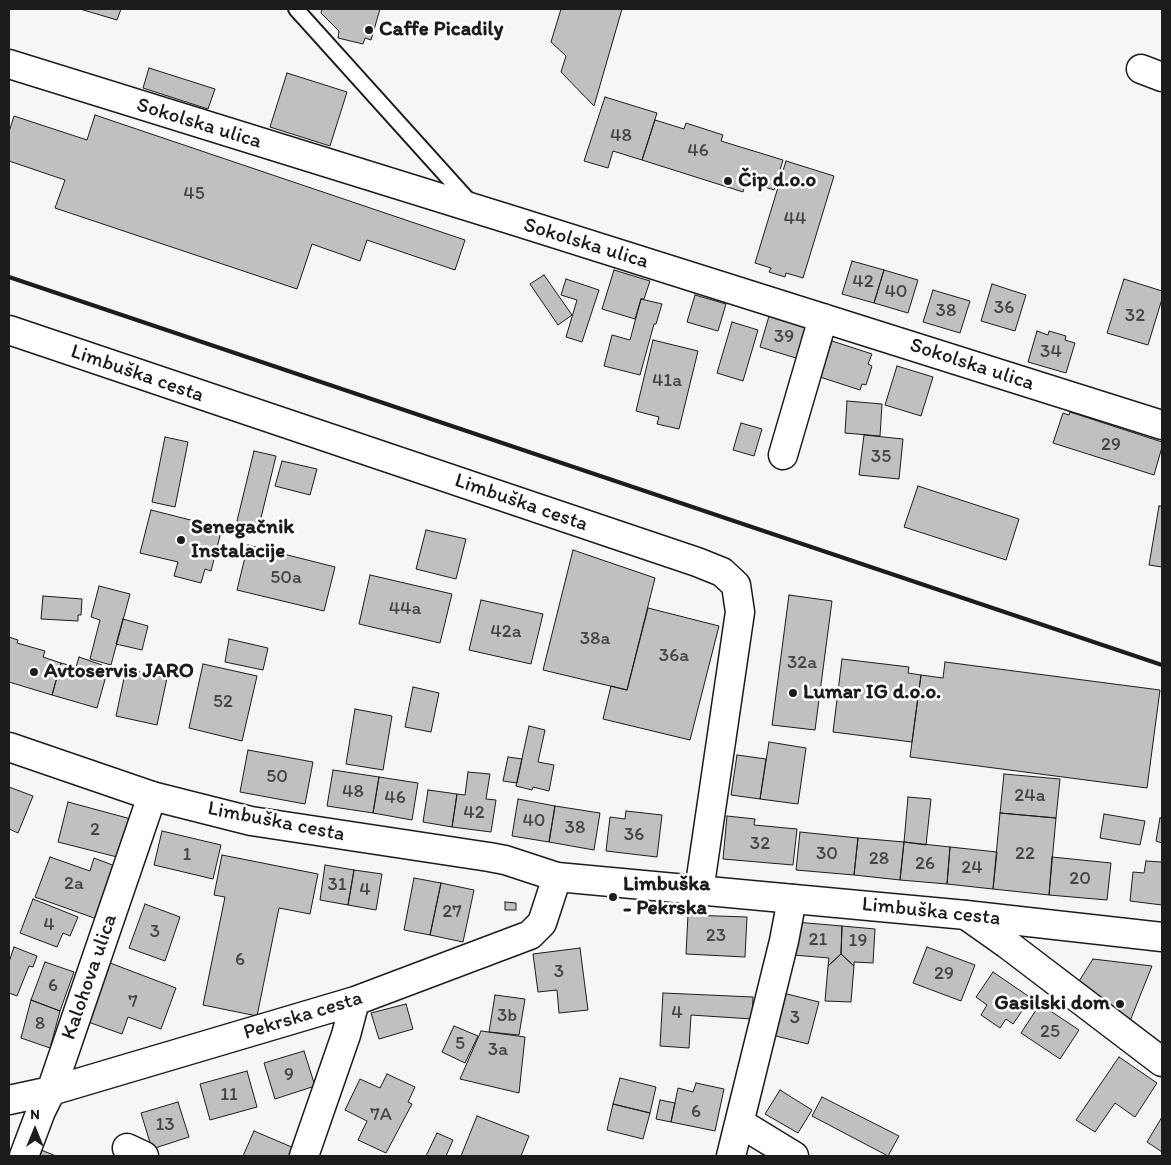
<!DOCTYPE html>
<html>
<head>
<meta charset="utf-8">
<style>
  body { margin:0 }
  #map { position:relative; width:1171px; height:1165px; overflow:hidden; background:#f6f6f6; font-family:Itim,sans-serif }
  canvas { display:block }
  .frame { position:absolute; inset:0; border:10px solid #1c1c1c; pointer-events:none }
  .north { position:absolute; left:10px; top:1105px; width:50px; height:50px; -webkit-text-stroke:4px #fff; paint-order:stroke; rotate:0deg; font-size:14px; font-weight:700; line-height:20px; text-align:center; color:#1c1c1c }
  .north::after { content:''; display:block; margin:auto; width:18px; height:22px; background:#1c1c1c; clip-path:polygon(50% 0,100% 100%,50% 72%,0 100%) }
</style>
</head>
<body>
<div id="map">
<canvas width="1171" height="1165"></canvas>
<div class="frame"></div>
<div class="north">N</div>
</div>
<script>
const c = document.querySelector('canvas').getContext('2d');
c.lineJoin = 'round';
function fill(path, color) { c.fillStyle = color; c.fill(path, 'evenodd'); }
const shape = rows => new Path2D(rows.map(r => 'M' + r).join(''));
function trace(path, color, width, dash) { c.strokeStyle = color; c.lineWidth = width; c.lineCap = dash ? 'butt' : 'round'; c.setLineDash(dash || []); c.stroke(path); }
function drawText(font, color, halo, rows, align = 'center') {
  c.font = font + ' Itim,sans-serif'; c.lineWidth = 5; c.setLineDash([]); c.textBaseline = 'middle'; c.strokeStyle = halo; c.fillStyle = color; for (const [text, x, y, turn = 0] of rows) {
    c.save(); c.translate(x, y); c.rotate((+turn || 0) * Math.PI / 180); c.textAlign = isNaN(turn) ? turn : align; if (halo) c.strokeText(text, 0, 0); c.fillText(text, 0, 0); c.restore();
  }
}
const building = shape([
  [80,9,121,9,117,20,80,9],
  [322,9,380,9,371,40,365,38,363,44,338,38,339,31,321,13,322,9],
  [561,9,622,9,594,106,561,72,566,56,551,42,561,9],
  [149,68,215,89,208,109,143,88,149,68],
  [287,73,347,92,330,146,270,127,287,73],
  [605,97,657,113,642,160,613,151,608,168,584,161,605,97],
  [95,115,465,240,455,270,367,240,360,261,312,244,297,289,55,208,65,180,9,161,9,132,14,116,87,140,95,115],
  [655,120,684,129,686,123,723,135,721,141,783,160,774,190,746,181,743,192,642,160,655,120],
  [786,161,834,176,803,278,786,273,785,277,769,272,771,268,755,263,786,161],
  [852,261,884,270,874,303,842,294,852,261],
  [614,270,650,281,644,299,641,299,635,319,602,309,614,270],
  [884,270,918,280,908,313,874,303,884,270],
  [544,275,572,315,558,325,530,284,544,275],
  [566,279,599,290,582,342,566,337,577,300,561,295,566,279],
  [1124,279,1162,291,1162,299,1148,345,1107,333,1124,279],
  [992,284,1026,295,1015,331,981,321,992,284],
  [933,290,970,301,960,333,923,322,933,290],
  [695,295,726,304,718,331,687,322,695,295],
  [641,299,662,304,656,324,654,324,640,375,604,366,612,335,630,340,641,299],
  [769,316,808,327,799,359,760,347,769,316],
  [732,322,758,330,743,381,717,373,732,322],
  [1037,331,1048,335,1049,331,1066,336,1065,340,1075,343,1066,373,1028,362,1037,331],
  [653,340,698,351,679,429,657,424,659,417,636,411,653,340],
  [832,341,872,354,868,364,872,366,866,385,862,384,860,390,820,377,832,341],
  [897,366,933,377,921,416,885,405,897,366],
  [847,401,882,404,880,436,845,433,847,401],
  [1070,412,1162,442,1162,447,1154,475,1053,443,1063,413,1069,415,1070,412],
  [741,423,762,429,754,456,733,450,741,423],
  [864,435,903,439,899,479,859,475,864,435],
  [165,437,188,442,175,507,152,502,165,437],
  [254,451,276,456,259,526,237,521,254,451],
  [282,461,317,469,310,495,275,486,282,461],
  [918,486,1019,519,1006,560,904,527,918,486],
  [1159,506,1162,506,1162,567,1149,565,1159,506],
  [151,510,222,528,211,571,205,569,201,583,174,576,178,562,140,553,151,510],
  [426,530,466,539,456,579,416,569,426,530],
  [248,545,335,567,324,611,237,590,248,545],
  [573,550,655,578,627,690,543,670,573,550],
  [370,575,452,594,440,643,359,624,370,575],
  [99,586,130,594,111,665,90,659,100,620,91,617,99,586],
  [789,595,832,601,815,730,772,725,789,595],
  [43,596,82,599,81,615,78,615,78,621,41,619,43,596],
  [481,600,543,614,531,664,469,650,481,600],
  [648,608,719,626,690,740,603,719,611,686,627,690,648,608],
  [123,619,148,626,142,650,116,644,123,619],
  [9,637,18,640,17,643,45,651,43,657,61,663,52,695,9,682,9,637],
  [229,639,268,648,263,670,225,662,229,639],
  [79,657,102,665,99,674,106,676,97,708,52,695,61,663,76,667,79,657],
  [842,659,909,667,908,673,921,675,912,742,833,732,842,659],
  [945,662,1160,690,1147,788,910,757,921,675,943,678,945,662],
  [203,664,257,676,242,741,189,728,203,664],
  [126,669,167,678,157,725,116,716,126,669],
  [413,687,439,693,431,732,405,727,413,687],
  [355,709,392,716,383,770,346,764,355,709],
  [529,726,545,730,538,762,554,765,549,791,533,787,532,790,516,786,529,726],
  [769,742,806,748,798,804,760,799,769,742],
  [248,750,313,762,305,804,240,792,248,750],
  [737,755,766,759,760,799,731,795,737,755],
  [508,757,522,759,517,783,503,781,508,757],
  [333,770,379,777,373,813,327,806,333,770],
  [468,772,490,774,486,799,496,800,491,832,452,827,457,794,465,795,468,772],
  [1004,774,1060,779,1056,818,1000,813,1004,774],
  [379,777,418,783,412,820,373,813,379,777],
  [9,787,33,796,18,833,9,829,9,787],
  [428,790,457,794,452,827,423,822,428,790],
  [908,797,931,799,926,845,904,842,908,797],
  [518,799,555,806,549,842,512,836,518,799],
  [68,802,131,819,121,858,58,842,68,802],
  [555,806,600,813,594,850,549,842,555,806],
  [626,811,662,815,657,857,606,851,610,817,625,819,626,811],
  [1000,813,1056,818,1049,895,993,889,1000,813],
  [1104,814,1145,821,1140,845,1100,838,1104,814],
  [727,816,755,819,754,825,797,829,793,865,723,859,727,816],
  [1160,818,1162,818,1162,843,1156,841,1160,818],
  [162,831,221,845,213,879,154,865,162,831],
  [800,832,858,838,854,875,796,870,800,832],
  [858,838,904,842,900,880,854,875,858,838],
  [904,842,950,847,947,884,900,880,904,842],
  [950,847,997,852,993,889,947,884,950,847],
  [222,855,318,874,310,914,279,908,257,1016,203,1005,225,897,214,895,222,855],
  [50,857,90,871,94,858,115,866,97,919,35,897,50,857],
  [1052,857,1111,863,1107,900,1049,895,1052,857],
  [1146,861,1162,862,1162,905,1130,901,1133,872,1144,873,1146,861],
  [325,865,354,870,348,905,320,900,325,865],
  [354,870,382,874,376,910,348,905,354,870],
  [414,878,441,883,430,935,404,930,414,878],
  [441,883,474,890,463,942,430,935,441,883],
  [33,899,78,917,70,936,63,933,57,947,20,933,33,899],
  [505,902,516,903,516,910,505,910,505,902],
  [145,904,180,917,165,961,129,948,145,904],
  [688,915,747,917,745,957,686,954,688,915],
  [795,922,842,926,841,954,828,966,829,958,793,955,795,922],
  [842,926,875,929,873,963,854,962,854,966,841,954,842,926],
  [14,947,37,956,33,967,29,966,17,996,9,993,9,962,14,947],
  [927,947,975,965,961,1001,913,983,927,947],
  [580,948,588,1010,559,1013,557,990,538,992,533,954,580,948],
  [841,954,854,966,851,1002,825,1001,828,966,841,954],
  [1093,959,1152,966,1130,1021,1076,986,1093,959],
  [45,962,74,972,60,1011,31,1000,45,962],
  [110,963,176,988,161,1029,128,1017,122,1034,88,1022,110,963],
  [993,972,1031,998,1013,1024,1006,1019,1000,1028,981,1015,987,1005,976,997,993,972],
  [663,993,753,997,752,1019,691,1015,689,1048,660,1046,663,993],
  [783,993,819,1002,808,1044,772,1035,783,993],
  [495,995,525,999,519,1035,489,1032,495,995],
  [31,1000,60,1011,50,1048,21,1038,31,1000],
  [406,1004,413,1029,379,1039,371,1013,406,1004],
  [1040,1004,1079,1030,1060,1059,1021,1033,1040,1004],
  [454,1026,478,1036,465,1063,442,1052,454,1026],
  [481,1031,525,1037,519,1093,460,1079,481,1031],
  [304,1051,315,1086,275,1099,264,1063,304,1051],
  [1119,1057,1157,1083,1135,1117,1115,1103,1095,1132,1076,1120,1119,1057],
  [247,1071,257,1107,210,1120,200,1084,247,1071],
  [387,1074,415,1087,408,1102,412,1104,386,1153,358,1140,367,1121,345,1110,360,1079,380,1088,387,1074],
  [620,1078,656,1087,650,1113,613,1104,620,1078],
  [696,1083,724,1089,715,1131,671,1122,678,1088,693,1092,696,1083],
  [780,1090,812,1110,798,1133,765,1114,780,1090],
  [822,1097,899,1136,888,1156,812,1116,822,1097],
  [660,1100,675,1103,671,1122,656,1119,660,1100],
  [178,1102,189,1137,152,1149,141,1113,178,1102],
  [613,1104,650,1113,643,1139,607,1130,613,1104],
  [477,1116,529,1136,521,1156,461,1156,477,1116],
  [1162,1117,1162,1152,1147,1142,1162,1117],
  [254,1131,294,1148,290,1156,243,1156,254,1131],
  [437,1133,453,1140,446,1156,426,1156,437,1133],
  [41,1150,56,1156,39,1156,41,1150]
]);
fill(building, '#c0c0c0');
trace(building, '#1c1c1c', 1);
const service = shape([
  [296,9,470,202]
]);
const minor = shape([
  [9,64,515,221,1162,425],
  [1141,69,1162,77],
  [9,330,697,562,722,572,736,585,740,612,699,891],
  [783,455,823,318],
  [966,915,1007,944,1162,1062],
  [9,1100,51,1091,355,1001,530,935,542,923,557,877],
  [740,1123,794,1156],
  [127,1148,144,1156],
  [24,1156,41,1111,51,1091,152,796],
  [304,1156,346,1035,355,1001],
  [731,1156,784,941,792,899]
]);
const secondary = shape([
  [9,747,152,796,251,821,489,857,505,860,557,877,966,915,1162,937]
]);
trace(service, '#1c1c1c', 18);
trace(minor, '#1c1c1c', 31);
trace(secondary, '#1c1c1c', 31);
trace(service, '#fff', 14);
trace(minor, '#fff', 28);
trace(secondary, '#fff', 28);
trace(shape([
  [9,277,1162,665]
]), '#1c1c1c', 4);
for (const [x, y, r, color] of [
  [369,30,5,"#1c1c1c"],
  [728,181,5,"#1c1c1c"],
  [181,540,5,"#1c1c1c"],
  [34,672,5,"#1c1c1c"],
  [793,693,5,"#1c1c1c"],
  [613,897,5,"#1c1c1c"],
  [1120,1004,5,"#1c1c1c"]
]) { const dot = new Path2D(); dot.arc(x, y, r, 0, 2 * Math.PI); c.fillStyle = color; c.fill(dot); trace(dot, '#fff', 2); }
drawText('19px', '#454545', null, [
  ["48",621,136],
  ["46",698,151],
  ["45",194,194],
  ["44",795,219],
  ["42",863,282],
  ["40",896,292],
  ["36",1004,308],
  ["38",946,311],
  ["32",1135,316],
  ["39",784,337],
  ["34",1051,352],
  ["41a",667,381],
  ["29",1111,445],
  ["35",881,457],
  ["50a",286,578],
  ["44a",405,609],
  ["42a",506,632],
  ["38a",595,639],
  ["36a",674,656],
  ["32a",802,663],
  ["52",223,702],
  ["50",277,777],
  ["48",353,792],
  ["24a",1030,796],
  ["46",395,798],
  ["42",474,813],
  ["40",534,821],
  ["38",575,828],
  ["2",95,830],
  ["36",634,835],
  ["32",760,844],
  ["30",827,854],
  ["22",1025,854],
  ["1",187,855],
  ["28",879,859],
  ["26",925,864],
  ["24",972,868],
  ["20",1080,879],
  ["2a",74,884],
  ["31",337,885],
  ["4",365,890],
  ["27",452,912],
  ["4",49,925],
  ["3",155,932],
  ["23",716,936],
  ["21",818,940],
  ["19",858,941],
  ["6",240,960],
  ["3",559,972],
  ["29",944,974],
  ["6",53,986],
  ["7",133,1002],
  ["4",677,1013],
  ["3b",507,1016],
  ["3",795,1018],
  ["8",40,1024],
  ["25",1050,1032],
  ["5",460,1044],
  ["3a",498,1050],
  ["9",289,1075],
  ["11",229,1095],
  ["6",696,1112],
  ["7A",381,1115],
  ["13",165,1125]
]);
drawText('bold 21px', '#1c1c1c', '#fff', [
  ["Caffe Picadily",379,30],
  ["Čip d.o.o",738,181],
  ["Senegačnik",191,528],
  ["Instalacije",191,552],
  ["Avtoservis JARO",44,672],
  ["Lumar IG d.o.o.",803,693],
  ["Limbuška",623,885],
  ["- Pekrska",623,909],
  ["Gasilski dom",1110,1004,"right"]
], 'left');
drawText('21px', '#1c1c1c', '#fff', [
  ["Sokolska ulica",199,124,17],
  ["Sokolska ulica",586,244,17],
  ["Sokolska ulica",972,365,18],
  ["Limbuška cesta",137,374,19],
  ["Limbuška cesta",521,503,19],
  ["Limbuška cesta",276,822,11],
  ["Limbuška cesta",931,912,6],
  ["Kalohova ulica",90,977,-71],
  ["Pekrska cesta",303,1016,-17]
]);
</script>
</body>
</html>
